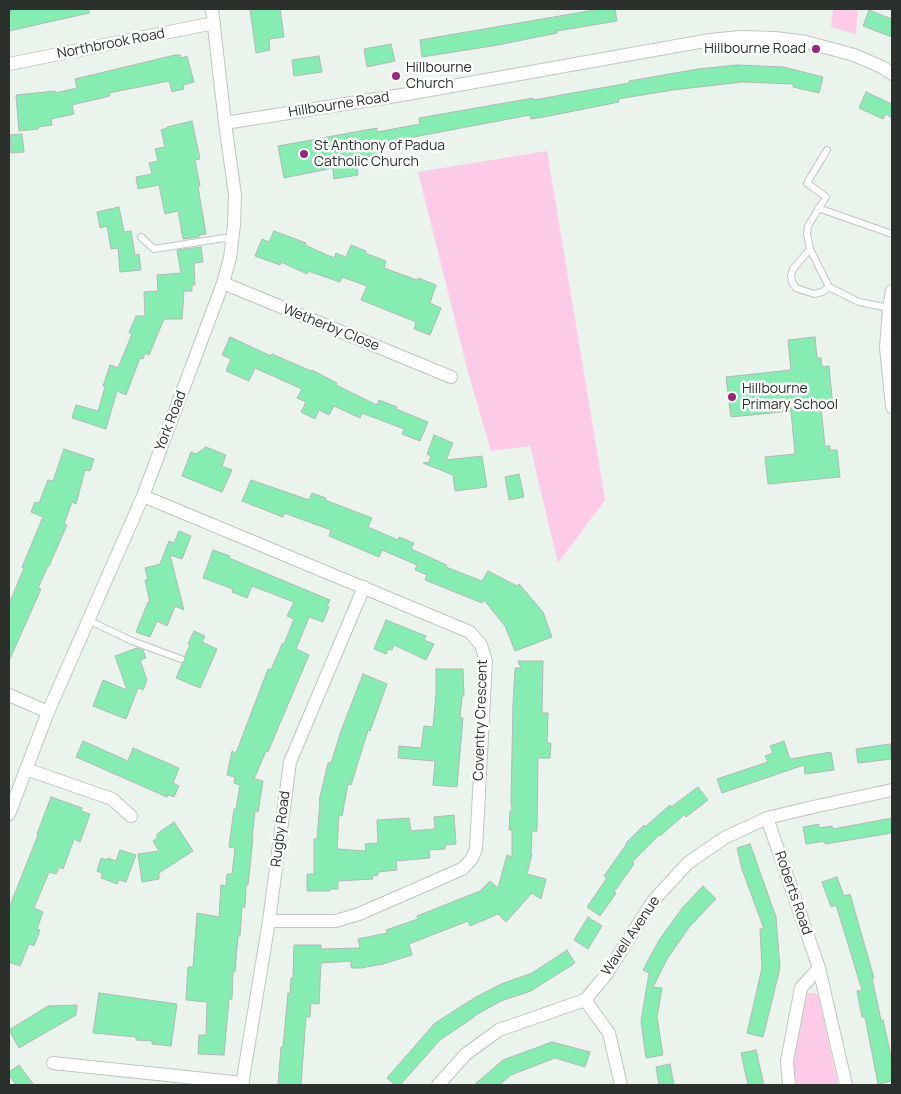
<!DOCTYPE html>
<html>
<head>
<meta charset="utf-8">
<style>
  body { margin:0 }
  #map { position:relative; width:901px; height:1094px; overflow:hidden; background:#eaf4ed; font-family:Manrope,sans-serif }
  canvas { display:block }
  .frame { position:absolute; inset:0; border:10px solid #2c302d; pointer-events:none }
</style>
</head>
<body>
<div id="map">
<canvas width="901" height="1094"></canvas>
<div class="frame"></div>
</div>
<script>
const c = document.querySelector('canvas').getContext('2d');
c.lineJoin = 'round';
function fill(path, color) { c.fillStyle = color; c.fill(path, 'evenodd'); }
const shape = rows => new Path2D(rows.map(r => 'M' + r).join(''));
function trace(path, color, width, dash) { c.strokeStyle = color; c.lineWidth = width; c.lineCap = dash ? 'butt' : 'round'; c.setLineDash(dash || []); c.stroke(path); }
function drawText(font, color, halo, rows, align = 'center') {
  c.font = font + ' Manrope,sans-serif'; c.lineWidth = 5; c.setLineDash([]); c.textBaseline = 'middle'; c.strokeStyle = halo; c.fillStyle = color; for (const [text, x, y, turn = 0] of rows) {
    c.save(); c.translate(x, y); c.rotate((+turn || 0) * Math.PI / 180); c.textAlign = isNaN(turn) ? turn : align; if (halo) c.strokeText(text, 0, 0); c.fillText(text, 0, 0); c.restore();
  }
}
fill(shape([
  [833,9,858,9,856,34,831,27],
  [547,151,605,500,558,563,530,446,491,451,468,372,418,172],
  [808,993,815,993,818,995,838,1085,797,1085,792,1061,805,996]
]), '#fbcbe8');
const building = shape([
  [9,9,89,9,89,13,9,31,9,9],
  [250,9,280,9,284,37,269,39,270,50,256,53,250,9],
  [600,9,615,9,617,21,557,31,557,33,498,45,422,57,420,40,600,9],
  [869,10,892,19,892,37,863,26,869,10],
  [391,44,395,61,367,67,364,49,391,44],
  [175,55,180,55,181,58,187,56,194,82,183,85,184,89,172,92,169,81,109,93,110,96,72,105,74,114,51,119,52,125,38,127,38,129,19,131,16,95,55,91,55,93,77,88,75,79,175,55],
  [319,56,322,72,294,76,292,60,319,56],
  [737,65,783,67,823,77,819,93,793,87,793,84,742,82,673,90,618,99,619,102,544,117,531,119,530,115,403,139,404,143,380,148,381,154,356,159,358,175,334,179,333,168,284,178,278,146,377,128,377,132,420,124,419,118,533,98,534,100,561,95,629,83,629,81,698,69,737,65],
  [866,92,892,104,892,118,886,114,883,119,859,108,866,92],
  [192,121,200,159,195,160,200,186,198,187,206,234,199,235,199,237,183,239,178,211,165,214,159,185,138,189,136,177,152,174,149,163,158,161,155,149,165,147,161,130,167,128,167,127,192,121],
  [22,134,24,152,11,153,10,135,22,134],
  [119,207,124,232,131,231,135,255,139,254,141,270,120,272,118,248,111,249,107,226,100,228,97,212,119,207],
  [274,231,306,243,305,245,334,258,336,253,346,257,351,245,366,251,365,253,386,261,384,268,417,280,418,278,436,285,430,303,441,308,430,335,414,329,416,322,361,300,367,286,342,277,340,282,308,271,307,274,281,262,280,265,255,256,262,239,269,242,274,231],
  [201,247,203,262,194,263,195,285,192,285,192,291,184,291,182,319,164,319,149,355,145,353,143,359,140,358,126,395,117,391,106,429,72,418,76,405,98,411,105,387,103,386,110,365,118,368,132,334,129,333,136,316,145,316,144,292,158,291,157,275,181,273,177,250,201,247],
  [230,337,271,356,272,354,311,371,312,370,337,383,336,385,377,405,379,400,397,407,396,409,428,422,420,441,402,434,404,429,362,413,360,418,334,406,329,415,319,410,315,419,301,412,306,402,297,398,302,389,255,368,249,381,226,371,231,359,222,355,230,337],
  [815,337,817,358,821,358,822,367,829,366,833,407,821,408,825,446,830,446,830,450,837,450,840,477,768,484,765,457,795,454,791,411,731,417,726,377,791,370,788,340,815,337],
  [434,435,453,443,446,460,482,456,487,487,455,491,453,475,423,463,429,462,431,456,427,454,434,435],
  [206,447,226,455,222,466,232,470,222,492,182,476,191,452,196,454,206,447],
  [64,449,94,459,90,471,85,470,76,504,72,502,64,524,67,525,49,566,48,566,38,588,41,589,9,661,9,604,24,568,22,567,43,517,31,512,35,502,39,503,48,480,53,481,64,449],
  [519,474,524,497,509,500,505,477,519,474],
  [251,480,309,500,312,493,326,498,325,500,372,518,368,527,398,540,399,537,414,543,411,549,447,565,446,567,482,581,488,571,517,586,519,584,543,612,552,637,515,651,505,626,484,600,482,603,425,580,427,575,415,570,417,565,382,550,379,557,329,536,331,530,284,513,283,517,242,501,251,480],
  [179,531,191,536,182,559,170,555,184,610,175,606,167,626,157,621,150,637,136,632,148,602,150,603,145,580,148,580,145,568,160,564,169,541,174,543,179,531],
  [213,550,230,556,229,558,330,600,327,606,329,607,323,622,309,617,296,649,309,655,275,735,268,752,266,751,254,779,263,781,258,812,255,811,252,838,253,838,248,885,246,885,245,907,242,907,240,936,238,936,235,972,233,971,232,999,229,999,224,1055,198,1054,199,1035,206,1035,207,1002,186,1000,188,967,193,967,197,913,219,917,221,885,226,886,227,874,232,874,235,848,229,847,234,809,236,809,240,785,234,783,235,777,227,775,232,751,236,753,268,669,271,670,282,644,284,644,294,619,287,616,294,602,252,586,247,598,232,592,233,589,203,578,213,550],
  [386,620,426,636,424,640,434,644,426,660,394,645,392,650,388,649,386,654,374,649,386,620],
  [194,631,205,636,202,642,217,649,200,688,176,678,182,664,185,661,185,656,190,645,188,644,194,631],
  [137,648,143,650,146,658,140,660,147,680,143,690,138,688,126,719,93,706,103,680,127,690,115,656,137,648],
  [518,661,543,661,542,713,548,713,547,743,551,743,550,758,538,758,537,831,532,831,531,854,532,854,527,874,546,879,541,899,532,893,506,922,498,914,470,926,468,921,409,944,412,955,383,964,361,968,351,968,351,961,321,963,319,1004,311,1003,310,1017,306,1017,301,1085,278,1085,281,1047,283,1047,288,993,290,994,291,978,293,978,294,945,321,945,321,949,360,948,358,939,387,933,386,930,418,919,417,916,480,891,490,881,498,888,507,855,512,857,512,830,509,830,510,811,512,811,511,801,513,704,515,668,521,668,518,661],
  [436,669,463,669,464,696,462,696,460,718,463,718,457,787,433,785,435,761,398,758,399,746,421,748,424,726,433,727,436,694,436,669],
  [363,674,387,684,370,731,368,730,351,785,348,784,342,816,339,815,337,849,366,851,365,844,378,843,377,820,409,818,411,831,435,829,434,817,454,815,456,844,445,845,445,849,429,850,430,858,396,861,397,870,378,872,378,875,372,876,373,879,338,881,338,889,330,889,330,891,307,891,307,874,314,874,314,839,317,839,320,801,319,801,328,763,331,763,341,731,363,674],
  [83,741,128,761,133,748,179,768,173,783,179,786,174,797,168,795,167,797,76,757,83,741],
  [784,741,790,759,831,752,834,770,805,774,804,765,722,793,717,779,768,762,765,756,773,753,770,746,784,741],
  [890,744,892,759,858,763,856,749,890,744],
  [698,787,708,800,686,817,684,815,660,836,659,835,632,862,634,864,614,892,616,893,600,916,587,907,607,878,604,876,626,845,626,843,644,825,645,827,670,805,671,807,698,787],
  [51,797,82,808,81,811,90,814,80,842,74,839,63,869,59,867,56,874,49,872,34,908,43,912,37,929,40,930,34,946,29,944,20,966,9,962,9,908,38,835,37,834,51,797],
  [892,818,892,833,825,844,825,841,806,844,803,827,819,824,819,828,832,826,833,829,892,818],
  [174,822,193,851,159,873,159,879,142,882,138,854,159,851,153,841,157,838,157,834,174,822],
  [750,844,776,917,780,968,763,1037,747,1033,762,968,760,929,764,929,742,869,737,848,750,844],
  [120,850,136,855,126,882,119,880,117,884,101,878,102,873,97,871,101,858,107,860,108,858,116,861,120,850],
  [837,877,844,896,850,894,874,978,872,978,881,1020,883,1020,892,1060,892,1081,878,1084,865,1017,862,1017,857,991,862,990,841,921,836,905,831,907,822,882,837,877],
  [703,886,716,899,690,926,667,959,653,987,662,988,657,1017,663,1055,646,1058,641,1021,649,973,643,970,659,940,683,907,703,886],
  [588,917,602,926,588,949,574,940,588,917],
  [567,950,575,963,531,991,501,1001,474,1016,474,1017,440,1040,400,1085,395,1085,387,1078,435,1023,476,997,501,984,532,973,567,950],
  [99,993,177,1004,171,1046,152,1044,152,1041,136,1040,136,1037,93,1033,99,993],
  [77,1005,76,1015,19,1048,9,1030,48,1006,77,1005],
  [552,1042,590,1052,585,1067,555,1058,511,1075,499,1085,474,1085,503,1060,552,1042],
  [756,1050,764,1085,748,1085,741,1053,756,1050],
  [670,1064,674,1085,659,1085,656,1067,670,1064],
  [19,1065,34,1085,16,1085,9,1075,9,1072,19,1065]
]);
fill(building, '#86edb2');
trace(building, '#b0b9b3', 1);
const service = shape([
  [827,150,807,183,826,197,808,226,807,234,810,249,829,287,859,302,889,308],
  [818,208,892,234],
  [141,237,154,249,224,238,232,240],
  [810,249,793,269,791,276,792,282,796,288,814,294,822,292,829,287],
  [88,620,132,641,181,659]
]);
const minor = shape([
  [9,64,214,23],
  [225,123,402,95,710,40,740,37,775,38,806,42,854,55,882,67,892,74],
  [223,283,451,377],
  [892,291,889,308,886,347,892,407],
  [143,496,470,632,481,645,486,661,476,849,471,860,462,869,359,914,336,921,269,921],
  [9,695,48,712],
  [26,769,112,799,131,816],
  [9,814,48,712,143,496,223,283,230,258,234,225,235,195,225,123,212,9],
  [767,818,819,968,846,1085],
  [585,1000,609,1033,621,1085],
  [53,1063,243,1083],
  [242,1085,269,921,290,762,364,587],
  [438,1085,466,1054,499,1030,585,1000,605,976,653,901,688,863,724,838,767,818,813,807,892,790],
  [789,1085,787,1061,801,988,819,968]
]);
trace(service, '#bec7c1', 8);
trace(minor, '#bec7c1', 14);
trace(service, '#fff', 6);
trace(minor, '#fff', 12);
for (const [x, y, r, color] of [
  [816,49,5,"#9d237b"],
  [396,76,5,"#9d237b"],
  [304,154,5,"#9d237b"],
  [732,397,5,"#9d237b"]
]) { const dot = new Path2D(); dot.arc(x, y, r, 0, 2 * Math.PI); c.fillStyle = color; c.fill(dot); trace(dot, '#fdfffd', 2); }
drawText('14px', '#2c302d', '#fdfffd', [
  ["Northbrook Road",111,44,-11],
  ["Hillbourne Road",339,105,-9],
  ["Wetherby Close",331,328,22],
  ["York Road",171,421,-69],
  ["Coventry Crescent",481,720,-88],
  ["Rugby Road",281,829,-83],
  ["Roberts Road",793,893,71],
  ["Wavell Avenue",631,936,-56]
]);
drawText('14px', '#2c302d', '#fdfffd', [
  ["Hillbourne Road",806,49,"right"],
  ["Hillbourne",406,68],
  ["Church",406,84],
  ["St Anthony of Padua",314,146],
  ["Catholic Church",314,162],
  ["Hillbourne",742,389],
  ["Primary School",742,405]
], 'left');
</script>
</body>
</html>
